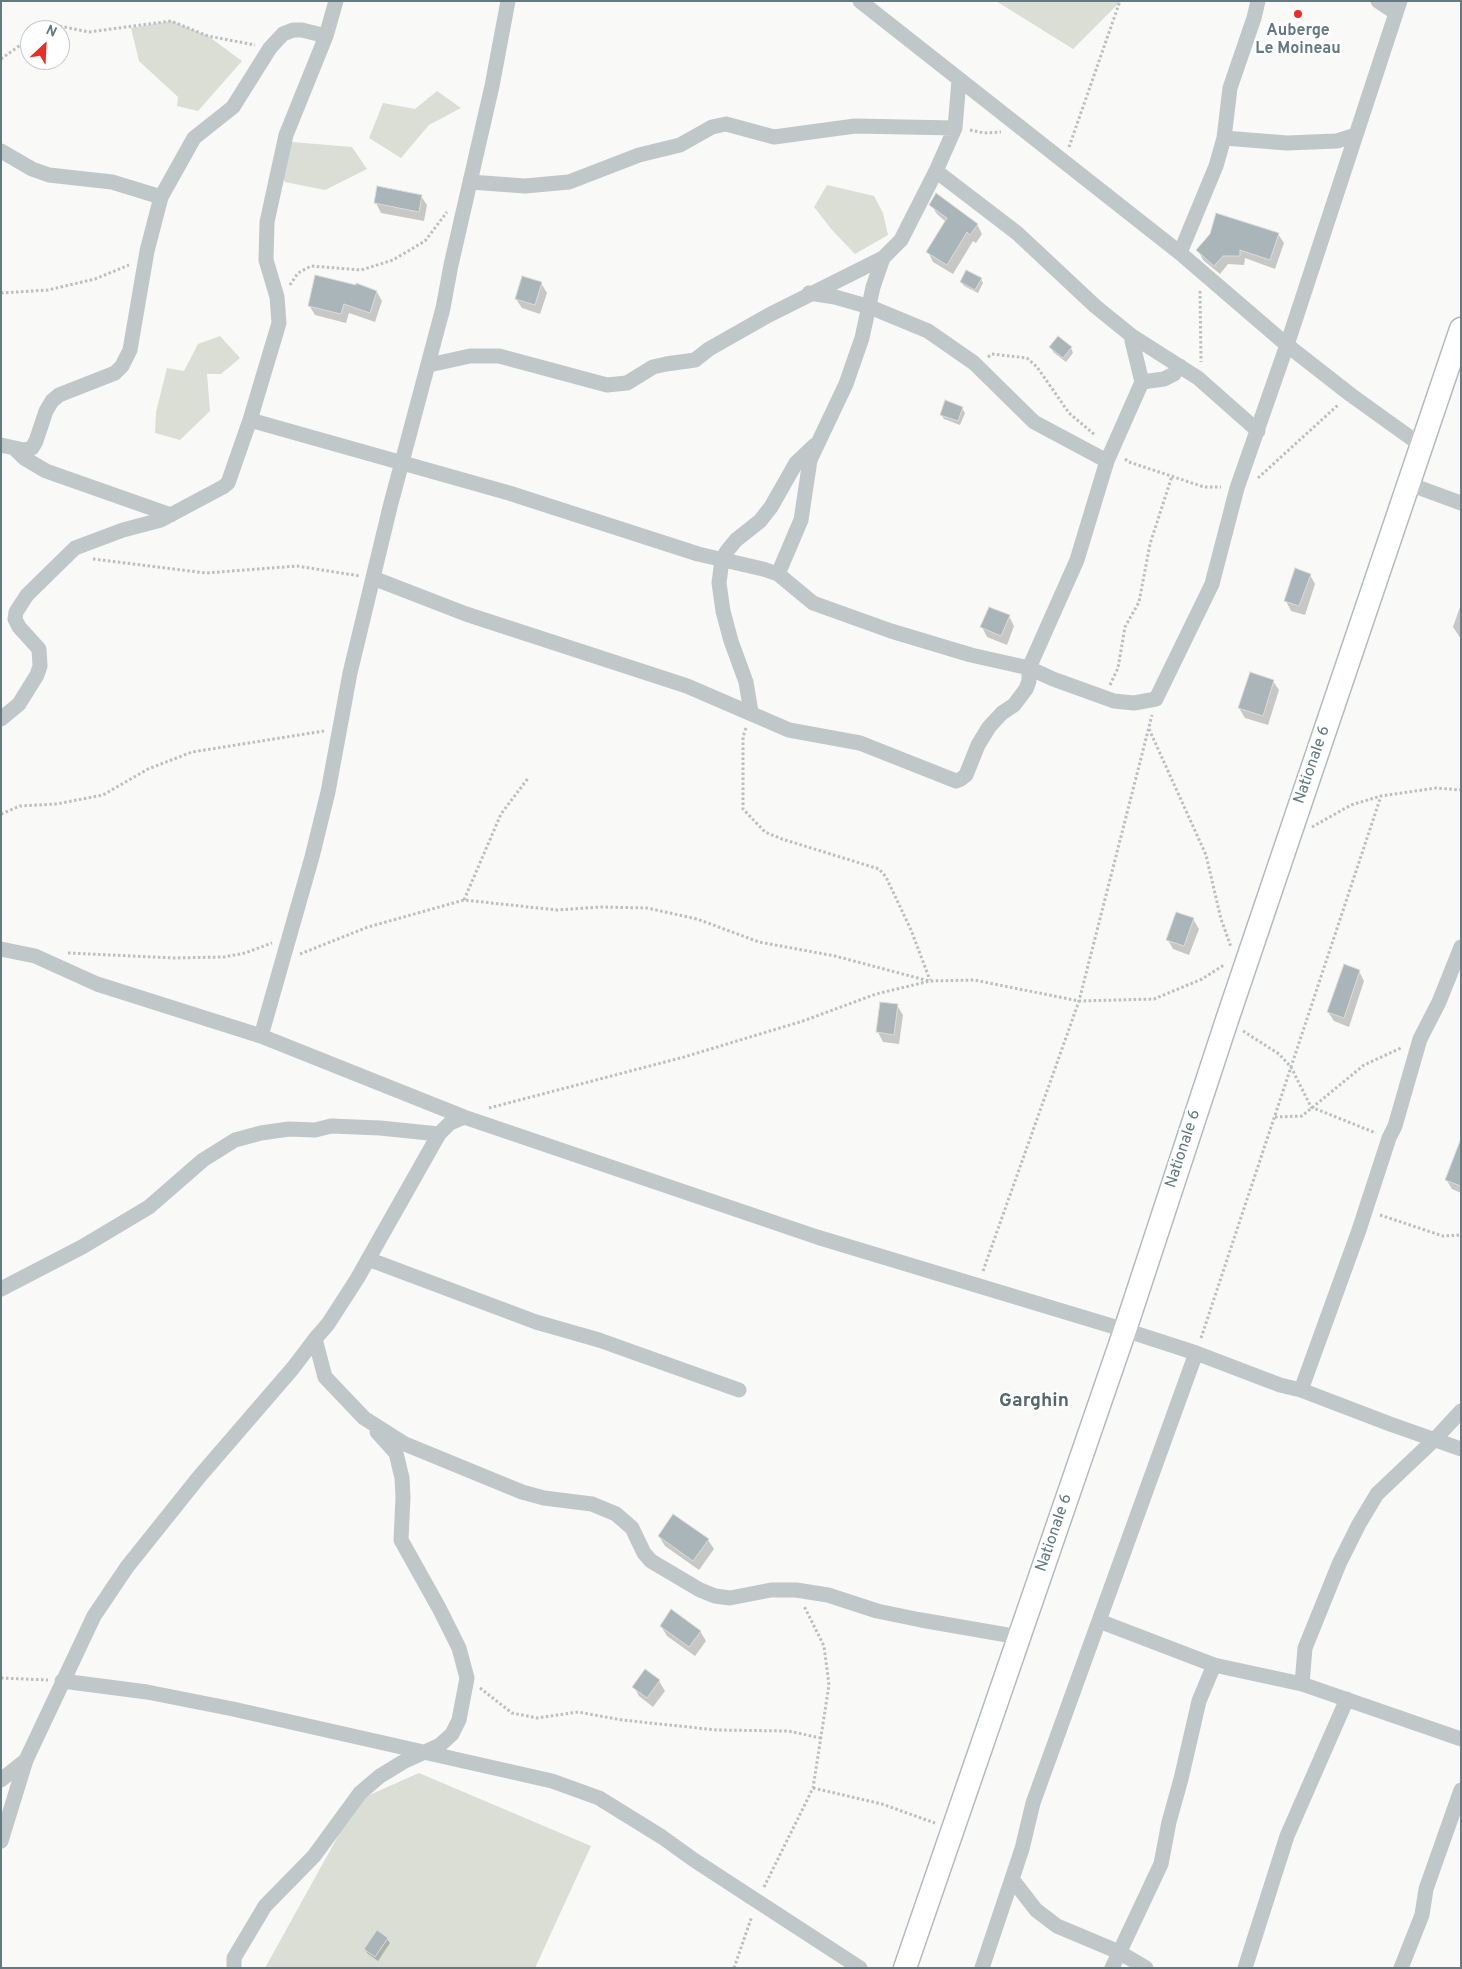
<!DOCTYPE html>
<html>
<head>
<meta charset="utf-8">
<style>
  body { margin:0 }
  #map { position:relative; width:1462px; height:1969px; overflow:hidden; background:#f9f9f7; font-family:Overpass,sans-serif }
  canvas { display:block }
  .frame { position:absolute; inset:0; border:2px solid #637a83; pointer-events:none }
  .north { position:absolute; left:20px; top:20px; width:50px; height:50px; box-sizing:border-box; background:#fff; border:1px solid #c1cacd; border-radius:50%; rotate:25deg; font-size:14px; font-weight:700; line-height:20px; text-align:center; color:#637a83 }
  .north::after { content:''; display:block; margin:auto; width:18px; height:22px; background:#eb2c25; clip-path:polygon(50% 0,100% 100%,50% 72%,0 100%) }
</style>
</head>
<body>
<div id="map">
<canvas width="1462" height="1969"></canvas>
<div class="frame"></div>
<div class="north">N</div>
</div>
<script>
const c = document.querySelector('canvas').getContext('2d');
c.lineJoin = 'round';
function fill(path, color) { c.fillStyle = color; c.fill(path, 'evenodd'); }
const shape = rows => new Path2D(rows.map(r => 'M' + r).join(''));
function trace(path, color, width, dash) { c.strokeStyle = color; c.lineWidth = width; c.lineCap = dash ? 'butt' : 'round'; c.setLineDash(dash || []); c.stroke(path); }
function drawText(font, color, halo, rows, align = 'center') {
  c.font = font + ' Overpass,sans-serif'; c.lineWidth = 5; c.setLineDash([]); c.textBaseline = 'middle'; c.strokeStyle = halo; c.fillStyle = color; for (const [text, x, y, turn = 0] of rows) {
    c.save(); c.translate(x, y); c.rotate((+turn || 0) * Math.PI / 180); c.textAlign = isNaN(turn) ? turn : align; if (halo) c.strokeText(text, 0, 0); c.fillText(text, 0, 0); c.restore();
  }
}
fill(shape([
  [996,1,1121,1,1073,49],
  [171,21,208,36,242,61,198,111,177,106,178,97,139,61,131,28],
  [437,91,461,108,429,125,401,158,369,138,383,103,415,109],
  [292,142,352,147,367,169,325,190,285,182,277,164],
  [827,185,874,196,883,213,888,235,855,254,832,230,814,207],
  [220,336,240,358,221,374,207,374,210,411,180,440,155,433,156,412,167,368,184,371,198,344],
  [419,1773,591,1846,535,1968,265,1968,358,1800]
]), '#daded5');
fill(shape([
  [421,196,427,205,424,221,381,213,376,203],
  [931,205,977,224,982,234,976,243,973,241,953,274,933,262,928,252,946,222,937,214],
  [1278,234,1284,243,1275,269,1245,258,1244,265,1228,264,1220,274,1203,260,1198,250],
  [981,279,983,283,978,293,964,286,961,282],
  [541,283,547,293,540,314,522,308,516,299],
  [377,292,382,301,375,322,349,313,346,323,315,315,309,305],
  [1051,347,1071,348,1073,353,1066,362,1053,352],
  [962,408,965,413,960,425,944,419,941,414],
  [1310,575,1315,584,1305,615,1291,611,1286,601],
  [1461,604,1461,639,1453,627],
  [1009,616,1014,626,1007,645,987,637,982,627],
  [1273,681,1279,690,1268,725,1245,718,1239,708],
  [1193,919,1199,929,1189,955,1173,949,1168,940],
  [1359,971,1364,981,1349,1027,1334,1021,1328,1012],
  [897,1005,903,1015,899,1044,883,1042,878,1032],
  [1461,1164,1461,1193,1452,1189,1446,1179],
  [659,1536,708,1540,714,1549,699,1570,665,1546],
  [661,1626,700,1631,706,1641,695,1656,667,1636],
  [659,1681,665,1691,653,1707,639,1696,634,1687],
  [387,1939,390,1943,378,1961,368,1954,365,1950]
]), '#0003');
const building = shape([
  [377,186,422,195,419,212,374,203,377,186],
  [936,193,978,224,970,235,967,232,947,265,926,252,947,218,929,205,936,193],
  [1216,213,1279,233,1270,260,1240,250,1240,256,1223,256,1214,266,1196,250,1210,234,1216,213],
  [966,270,982,278,975,290,960,282,966,270],
  [315,275,356,285,356,283,377,291,370,313,344,304,341,314,308,306,315,275],
  [522,276,542,282,535,305,515,299,522,276],
  [1058,336,1072,347,1063,358,1049,347,1058,336],
  [945,400,963,407,958,421,940,415,945,400],
  [1295,568,1311,574,1299,606,1284,601,1295,568],
  [989,607,1010,615,1001,636,980,627,989,607],
  [1250,672,1274,680,1263,716,1238,708,1250,672],
  [1176,912,1194,918,1184,946,1166,940,1176,912],
  [1344,964,1360,970,1344,1018,1327,1012,1344,964],
  [880,1002,898,1004,894,1035,876,1032,880,1002],
  [1460,1141,1461,1141,1461,1186,1445,1180,1460,1141],
  [673,1514,709,1539,693,1561,658,1536,673,1514],
  [671,1609,701,1631,689,1647,660,1626,671,1609],
  [645,1669,660,1680,647,1698,632,1687,645,1669],
  [377,1930,388,1938,375,1957,364,1949,377,1930]
]);
fill(building, '#a9b5b9');
trace(building, '#dbdbd9', 1);
const primary = shape([
  [905,1968,1125,1330,1227,1020,1461,329]
]);
trace(primary, '#b3bbbe', 25);
trace(shape([
  [42,30,49,24,89,32,171,21,208,36,255,45],
  [1,59,30,38],
  [970,130,984,133,1001,132],
  [1069,147,1120,1],
  [290,285,298,273,311,266,361,270,393,260,425,241,447,212],
  [1200,291,1201,362],
  [1,293,48,290,95,279,129,265],
  [988,357,992,354,1027,358,1037,367,1069,413,1095,435],
  [1125,459,1129,462,1204,487,1221,487],
  [1258,478,1338,405],
  [93,559,206,573,297,566,360,576],
  [1110,685,1118,668,1125,627,1139,602,1150,544,1172,476],
  [746,728,743,737,743,809,765,832,782,839,879,869,886,877,911,930,930,980],
  [1149,729,1206,855,1221,919,1231,947],
  [1,814,20,806,56,804,103,795,148,769,192,752,324,731],
  [1312,827,1351,805,1381,796,1436,788,1461,790],
  [464,900,501,814,529,777],
  [68,953,174,958,224,957,245,953,272,943],
  [300,954,368,927,464,900,557,910,600,907,647,908,697,919,759,942,835,956,929,981],
  [1243,1031,1279,1054,1291,1067,1311,1107,1376,1133],
  [489,1108,684,1057,803,1021,876,994,930,981,974,980,1079,1001,1154,999,1202,979,1224,965],
  [1275,1117,1302,1116,1364,1065,1401,1048],
  [1380,1215,1443,1236,1461,1235],
  [983,1271,1079,1001,1152,715],
  [1201,1338,1381,796],
  [1,1678,48,1680],
  [480,1688,512,1713,537,1718,578,1712,622,1720,717,1730,788,1731,821,1738],
  [813,1788,882,1804,935,1823],
  [764,1887,813,1788,829,1685,824,1646,804,1606],
  [734,1968,752,1916]
]), '#babfc1', 3, [2.5, 2.5]);
trace(shape([
  [860,1,1180,253,1287,345,1351,395,1422,446],
  [1378,1,1396,13],
  [1224,138,1287,143,1337,141,1356,135],
  [1,151,32,169,49,175,112,182,161,197],
  [936,171,1017,233,1095,306,1132,336,1198,378,1258,431],
  [470,182,525,186,569,182,639,155,680,145,712,127,726,124,774,137,855,126,955,128],
  [1180,253,1216,166,1224,138,1230,88,1254,18,1258,1],
  [809,293,835,297,870,307,928,331,974,363,1034,422,1107,461],
  [429,365,470,356,499,356,607,385,627,383,653,367,666,364,695,360,709,349,769,315,883,258],
  [1142,382,1164,379,1174,374,1180,366],
  [250,420,509,493,698,554,763,569,778,574,813,603,891,631,971,655,1029,668,1053,679,1114,701,1134,703,1156,699,1212,584,1237,488,1287,345,1400,1],
  [1,445,24,450,32,448,36,441,46,411,52,401,59,395,115,373,122,366,130,350,147,251,161,197,194,138,233,107,270,48,283,34,293,30,302,30,326,36],
  [14,448,24,458,46,471,171,515],
  [1409,484,1461,503],
  [778,574,801,520,810,460,846,384,862,338,873,287,883,258,901,240,936,171,955,128,959,80],
  [373,578,466,614,687,686,789,730,860,743,956,781,961,779,966,775,978,745,989,727,1002,713,1014,705,1026,689,1029,681,1029,668,1077,560,1107,461,1142,382,1132,341,1132,336],
  [751,712,746,682,731,641,723,611,719,583,722,560,727,551,736,540,760,521,771,507,796,463,815,445],
  [1,719,19,704,37,675,40,666,39,649,19,627,15,619,16,612,27,595,75,548,123,530,161,520,223,487,228,483,250,420,279,323,277,297,266,260,267,222,286,135,326,36,336,1],
  [1,949,35,956,97,984,261,1036,464,1117,817,1237,1125,1330,1196,1353,1280,1385,1301,1390,1390,1424,1461,1449],
  [261,1036,312,857,328,792,350,673,390,507,443,308,451,265,492,86,508,1],
  [464,1117,450,1123,439,1134,357,1279,328,1324,315,1339,325,1377,364,1418,405,1444,522,1492,544,1498,592,1504,616,1514,632,1528,644,1553,651,1561,700,1590,715,1596,730,1598,771,1590,796,1590,828,1595,877,1611,921,1620,1019,1637],
  [368,1259,536,1322,599,1340,739,1390],
  [1,1289,82,1247,149,1207,203,1160,235,1140,261,1133,289,1129,315,1130,331,1126,380,1128,439,1134],
  [1301,1390,1359,1230,1389,1138,1395,1126,1420,1039,1439,1002,1461,947],
  [1099,1621,1214,1665],
  [62,1681,147,1692,233,1709,552,1781,599,1798,662,1837,694,1860,860,1968],
  [1302,1684,1461,1739],
  [1,1780,26,1760],
  [1,1841,26,1760,94,1616,127,1567,199,1477,293,1368,315,1339],
  [1012,1879,1036,1910,1057,1926,1119,1952,1146,1968],
  [234,1968,234,1958,265,1906,314,1856,360,1793,380,1776,403,1762,440,1745,452,1734,459,1720,467,1678,459,1648,439,1608,401,1540,403,1497,402,1478,396,1453,377,1432],
  [982,1968,1022,1849,1033,1803,1196,1353],
  [1112,1968,1161,1864,1169,1822,1181,1779,1199,1701,1214,1665,1302,1684,1305,1648,1339,1564,1359,1524,1377,1494,1435,1439,1461,1411],
  [1245,1968,1287,1836,1347,1699],
  [1401,1968,1422,1915,1426,1889,1461,1790]
]), '#c0c7c9', 15);
trace(primary, '#fff', 22);
for (const [x, y, r, color] of [
  [1298,14,5,"#eb2c25"]
]) { const dot = new Path2D(); dot.arc(x, y, r, 0, 2 * Math.PI); c.fillStyle = color; c.fill(dot); trace(dot, '#fff', 2); }
drawText('bold 16px', '#637a83', '#fff', [
  ["Auberge",1298,32],
  ["Le Moineau",1298,50]
]);
drawText('16px', '#637a83', '#fff', [
  ["Nationale 6",1313,765,-71],
  ["Nationale 6",1184,1149,-72],
  ["Nationale 6",1055,1533,-71]
]);
drawText('bold 19px', '#55686e', '#fff', [
  ["Garghin",1034,1402]
]);
</script>
</body>
</html>
